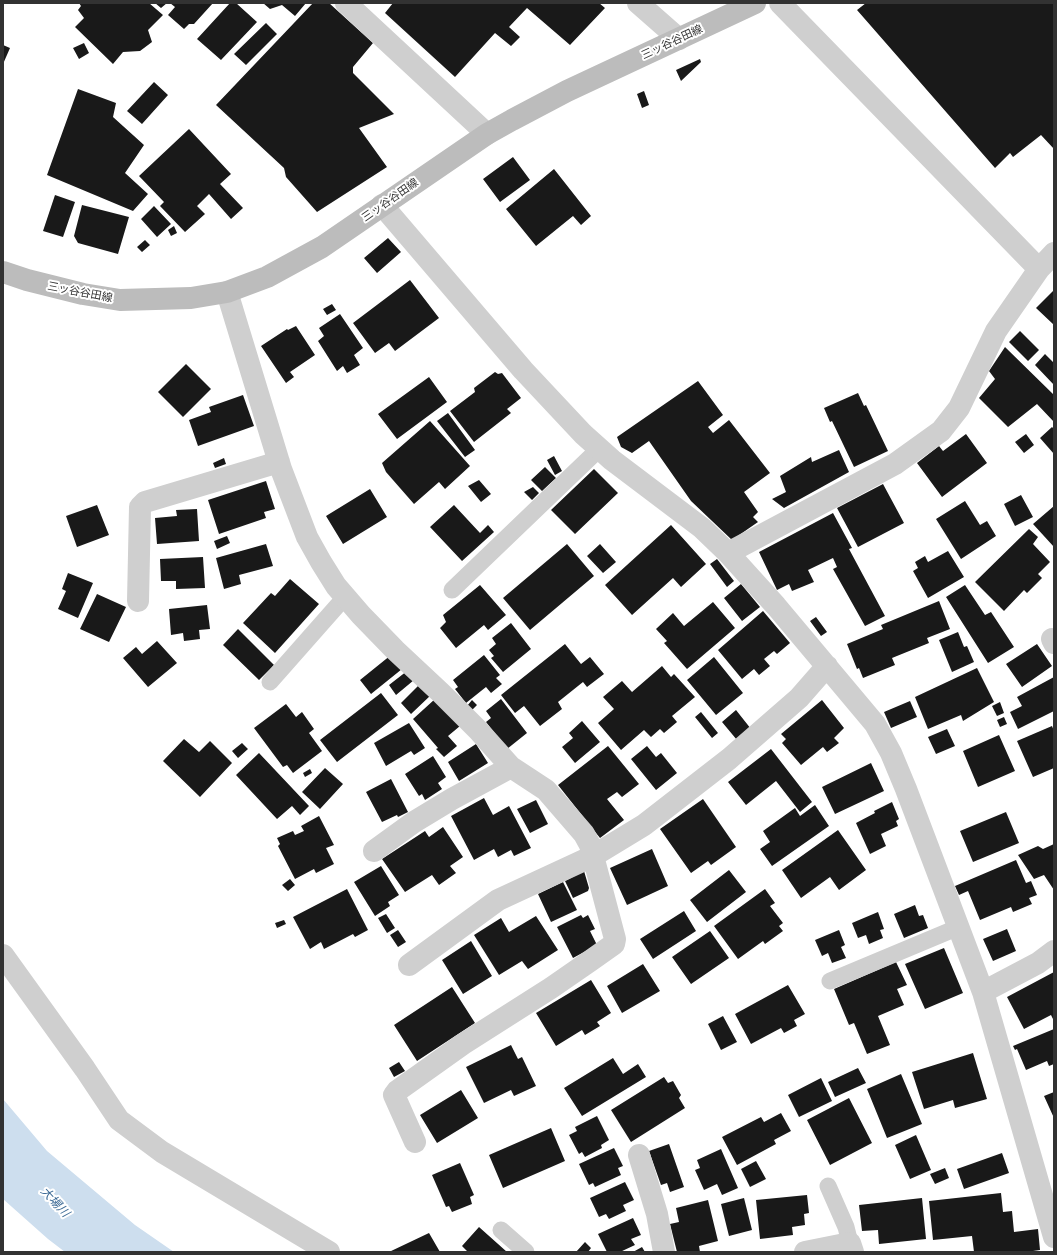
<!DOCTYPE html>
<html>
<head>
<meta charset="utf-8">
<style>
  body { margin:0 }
  #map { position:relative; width:1057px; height:1255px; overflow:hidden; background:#fff; font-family:Lato,sans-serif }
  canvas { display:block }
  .frame { position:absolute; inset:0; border:4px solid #323232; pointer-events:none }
</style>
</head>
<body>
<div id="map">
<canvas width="1057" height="1255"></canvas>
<div class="frame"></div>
</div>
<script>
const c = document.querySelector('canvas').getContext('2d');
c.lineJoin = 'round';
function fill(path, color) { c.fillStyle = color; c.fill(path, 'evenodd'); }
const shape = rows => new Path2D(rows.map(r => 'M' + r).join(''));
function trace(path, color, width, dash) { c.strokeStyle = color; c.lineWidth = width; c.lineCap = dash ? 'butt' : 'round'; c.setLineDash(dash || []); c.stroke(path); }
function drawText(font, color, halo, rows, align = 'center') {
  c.font = font + ' Lato,"Noto Sans JP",sans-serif'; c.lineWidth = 4; c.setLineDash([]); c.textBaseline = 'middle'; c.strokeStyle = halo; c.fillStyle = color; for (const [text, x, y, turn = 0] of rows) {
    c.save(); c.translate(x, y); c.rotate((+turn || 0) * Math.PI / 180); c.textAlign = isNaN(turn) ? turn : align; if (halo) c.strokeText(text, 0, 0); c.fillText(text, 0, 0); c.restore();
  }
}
fill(shape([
  [3,1099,47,1151,135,1225,174,1252,65,1252,48,1239,3,1199]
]), '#cddeee');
fill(shape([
  [79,3,149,3,163,15,148,30,152,42,140,51,123,52,113,64,75,27,84,18,78,10,81,6],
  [155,3,167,3,161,8],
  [170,3,213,3,194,24,189,24,184,29,168,15,175,7],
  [230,3,236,3,257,22,221,60,197,39],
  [263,3,306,3,295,16,282,5,270,9],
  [313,3,329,3,373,43,353,67,353,73,394,114,359,128,387,167,317,212,286,177,284,168,216,105],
  [393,3,599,3,605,8,570,45,527,8,509,27,520,37,511,46,495,33,455,77,385,13],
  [866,3,1054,3,1054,149,1041,135,1013,157,1010,153,995,168,857,10],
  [266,23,277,34,246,65,234,54],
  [84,43,89,53,79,59,73,48],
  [3,45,10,48,3,64],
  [700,59,701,62,681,81,676,70],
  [154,82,168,95,142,124,127,111],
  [78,89,116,103,113,117,144,145,125,173,148,194,133,211,47,175],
  [644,91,649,105,642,108,637,94],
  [189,129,231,174,220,184,243,208,231,219,209,194,197,206,205,214,185,232,160,206,164,202,139,176],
  [513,157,530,180,500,202,483,179],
  [554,169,591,216,581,225,573,216,536,246,506,209],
  [55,195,75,202,63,237,43,231],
  [82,205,129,217,118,254,78,243,74,236],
  [154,206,171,224,157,237,141,219],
  [174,226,177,233,171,236,168,230],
  [388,238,401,252,377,273,364,258],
  [145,240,150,245,142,252,137,247],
  [410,280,439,318,395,351,389,343,375,353,353,323],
  [1054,290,1054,325,1036,308],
  [332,304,336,310,327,315,323,309],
  [340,314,363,348,354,355,360,365,347,373,343,366,337,371,318,341,324,336,319,328],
  [296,326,315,355,290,372,294,377,286,383,261,346,287,329,288,330],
  [1020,331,1039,350,1028,361,1009,342],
  [1005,347,1054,395,1054,422,1037,404,1008,427,979,398,995,379,989,371],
  [1045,354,1054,363,1054,385,1035,365],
  [186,364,211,389,183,417,158,392],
  [495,372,498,374,502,373,521,398,507,409,511,413,474,442,450,411,475,392,474,388],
  [429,377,447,402,397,439,378,414],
  [698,381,723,415,708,427,713,433,729,420,770,473,744,492,758,512,753,517,758,522,732,540,691,501,649,441,632,453,621,447,617,437],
  [858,393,864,406,866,405,888,451,854,467,832,421,830,422,824,408],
  [243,395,254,426,198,446,189,420,211,412,209,407],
  [448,413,475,450,465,457,437,421],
  [430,421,470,466,445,489,439,482,414,504,386,472,382,463],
  [1052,427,1054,429,1054,454,1040,438],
  [966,434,987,463,942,497,917,463,939,446,943,451],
  [1026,434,1034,445,1024,453,1015,442],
  [839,450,849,472,784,508,772,499,786,492,780,476,811,457,812,462],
  [554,456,562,471,555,475,547,460],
  [224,458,226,464,215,468,213,463],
  [545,467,556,478,542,491,531,480],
  [594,469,618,493,575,534,551,510],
  [479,480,491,494,481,502,468,486],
  [266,481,275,509,264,512,266,518,219,534,208,500],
  [883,484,904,523,858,547,837,508],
  [533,487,539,493,532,500,524,492],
  [370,489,387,517,343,544,326,516],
  [1021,495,1033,517,1015,526,1004,504],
  [965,501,980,525,987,521,996,536,961,559,936,519],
  [97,505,109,535,77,547,66,516],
  [454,505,480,533,488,525,494,532,462,561,430,527],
  [1054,506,1054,547,1033,524],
  [197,509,199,541,157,544,155,518,177,516,176,510],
  [833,513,852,548,849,549,885,616,865,626,833,569,837,567,833,558,808,570,814,582,792,591,789,584,777,590,759,552],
  [671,525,706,564,681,587,673,578,632,615,605,585],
  [1029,529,1038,537,1033,544,1050,562,1038,574,1042,578,1027,593,1024,590,1004,611,975,582],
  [227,536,230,543,217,549,214,541],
  [266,544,273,566,239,575,241,584,224,589,216,558],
  [567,544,594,576,530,630,503,598],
  [600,544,616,562,603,573,587,556],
  [948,551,964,577,928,598,913,571,918,568,915,562,925,556,928,562],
  [203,557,205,588,176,589,176,581,161,581,160,559],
  [717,559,734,581,727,587,710,564],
  [68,573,93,583,78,618,58,609,66,591,62,589],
  [290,579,319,604,275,653,243,623,271,593,275,596],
  [741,584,760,607,742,621,724,598],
  [480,585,506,615,488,630,484,625,456,648,440,628,446,622,443,615],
  [965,585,985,615,991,612,1014,647,988,663,946,597],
  [97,594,126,607,109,642,80,629],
  [939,601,950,629,927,638,929,643,892,658,895,665,863,678,859,668,857,669,847,644,883,629,881,625],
  [713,602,735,628,687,669,664,643,667,641,656,629,673,613,684,626],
  [207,605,210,629,199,630,200,639,184,641,183,633,171,635,169,609],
  [763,611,790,643,777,654,774,651,764,659,770,666,759,675,754,669,742,679,718,650],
  [816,617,827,632,821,636,810,621],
  [511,623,531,649,503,672,491,658,494,656,489,650,496,644,492,638],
  [238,629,274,665,259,680,223,645],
  [958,632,964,647,967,646,974,662,952,672,939,640],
  [157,641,177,663,148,687,123,658,136,647,142,654],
  [565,644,581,664,590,657,604,674,587,687,583,682,558,702,562,709,540,726,524,706,515,713,501,695],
  [1037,644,1052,666,1022,687,1006,664],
  [391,655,402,669,371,694,360,680],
  [484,655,500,675,496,678,502,684,491,693,486,687,466,703,455,689,458,687,453,680],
  [714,657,743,693,716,715,687,680],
  [662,666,671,677,674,674,695,697,672,716,677,722,664,733,660,729,651,737,644,730,621,750,598,723,614,709,603,697,622,681,632,692],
  [977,668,994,702,963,721,961,715,928,729,915,697],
  [407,671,414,680,396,695,389,685],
  [1054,677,1054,711,1018,729,1010,712,1022,706,1017,697],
  [420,684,431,695,411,714,401,703],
  [381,693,398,715,337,762,320,740],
  [435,699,460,726,448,736,457,746,444,757,436,749,438,748,413,719],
  [501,699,527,733,507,749,486,722,491,718,486,711],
  [472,700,477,705,472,710,467,706],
  [822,700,844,728,834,738,839,743,827,752,823,747,801,765,782,743,786,739,781,734],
  [910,701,917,717,891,728,884,712],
  [1000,702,1004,713,997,716,992,706],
  [286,704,296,717,302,712,314,729,309,733,322,751,293,773,287,765,283,767,254,728],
  [736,710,751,729,737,740,722,722],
  [701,712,718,733,712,738,695,717],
  [1004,717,1007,724,1000,727,997,720],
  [582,721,600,742,575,763,562,747,573,738,569,733],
  [409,723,425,748,414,755,411,751,386,766,374,743],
  [1052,726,1054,731,1054,768,1033,777,1017,741],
  [947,729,955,746,936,754,928,737],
  [999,735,1015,771,978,787,963,751],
  [184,739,199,752,210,741,232,763,200,797,163,761],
  [242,743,248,749,238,758,232,751],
  [476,744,488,763,459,781,448,762],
  [608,746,639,784,622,797,617,792,607,799,624,820,600,838,558,785],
  [647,746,656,757,661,753,677,773,656,790,631,759],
  [771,749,812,802,800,812,776,781,746,805,728,782],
  [259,753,309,806,300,815,292,806,277,819,236,775],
  [433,756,446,777,438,783,442,789,425,800,422,794,419,796,405,774],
  [871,763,884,791,835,814,822,787],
  [325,768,343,784,320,809,302,792],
  [310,769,312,773,305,777,303,773],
  [391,779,408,812,398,817,397,815,382,822,366,792],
  [484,798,493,815,509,806,531,848,514,856,511,850,498,857,494,849,474,860,451,816],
  [703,799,736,847,711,865,708,861,691,873,660,829],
  [536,800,548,824,530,833,517,809],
  [892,802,899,819,896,821,898,826,881,834,886,846,870,854,856,823,875,813,874,811],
  [815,805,829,826,772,866,760,849,770,842,763,831,795,808,800,816],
  [1006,812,1019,843,973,862,960,831],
  [319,816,334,845,326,848,334,864,316,873,314,869,295,879,278,846,280,844,277,838,293,831,295,835,304,831,301,826],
  [443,827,463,857,450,866,456,873,439,885,432,875,405,892,382,859,425,831,429,837],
  [838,830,866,870,839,890,830,877,801,898,782,870],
  [1054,844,1054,890,1044,875,1034,879,1018,855,1038,846,1043,849],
  [652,849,668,886,627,905,610,868],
  [1016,860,1026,883,1031,881,1037,895,1029,898,1032,904,1013,912,1011,907,980,920,968,891,959,895,955,886],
  [381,866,399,895,388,902,390,906,375,916,354,882],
  [729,870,746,892,707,922,690,900],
  [584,871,589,888,588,891,573,898,565,881],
  [290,879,295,885,288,891,282,885],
  [563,882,577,910,551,922,538,894],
  [347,889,368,930,355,937,353,934,324,949,321,942,310,949,293,917],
  [765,889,775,903,770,906,783,923,779,926,783,931,765,944,763,941,738,959,714,926],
  [915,905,919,916,923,915,928,928,904,938,894,914],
  [684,911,696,931,653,959,640,939],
  [878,912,884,929,880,930,883,938,869,944,866,935,858,938,852,923],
  [386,914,395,928,387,933,378,918],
  [581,915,583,918,588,915,595,929,590,931,597,945,573,958,557,927],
  [536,916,558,950,528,969,522,961,499,975,474,935,501,918,509,932],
  [284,920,286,924,277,928,275,923],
  [1007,929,1016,951,993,961,983,939],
  [398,930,406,942,398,947,390,935],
  [839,930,845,945,841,947,846,958,832,963,828,953,822,956,815,940],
  [710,931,729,958,691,984,672,957],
  [471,941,492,976,463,994,442,960],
  [944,948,963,993,925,1009,905,964],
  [896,962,907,985,897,989,904,1005,878,1016,890,1045,867,1054,854,1023,849,1025,834,989],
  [643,964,660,991,622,1013,607,986],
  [1054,972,1054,1021,1051,1015,1024,1029,1007,997],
  [591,980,611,1013,597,1022,600,1026,585,1035,582,1030,556,1046,536,1013],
  [788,985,805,1014,794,1020,797,1026,784,1033,781,1028,751,1044,735,1014],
  [452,987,475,1023,417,1061,394,1025],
  [723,1016,737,1042,721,1050,708,1024],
  [1054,1029,1054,1064,1049,1066,1047,1061,1026,1070,1017,1049,1015,1050,1013,1046],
  [511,1045,518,1059,522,1057,536,1086,514,1096,511,1090,484,1103,466,1067],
  [973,1053,987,1099,955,1108,953,1100,924,1109,912,1072],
  [613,1058,623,1074,638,1064,646,1077,582,1116,564,1088],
  [399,1062,405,1071,394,1077,389,1068],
  [858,1068,866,1083,835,1097,828,1082],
  [901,1074,922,1124,887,1138,867,1089],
  [664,1077,668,1083,673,1081,681,1095,679,1098,685,1108,631,1142,611,1110],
  [821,1078,832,1101,799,1117,788,1095],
  [461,1090,478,1118,437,1143,420,1115],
  [1054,1092,1054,1118,1044,1096],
  [849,1098,872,1143,830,1165,807,1120],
  [781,1113,791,1131,774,1140,776,1144,737,1165,722,1137,761,1117,764,1122],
  [597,1116,609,1140,601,1145,602,1148,585,1157,582,1152,579,1154,569,1135,577,1131,575,1127],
  [551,1128,565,1161,503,1188,489,1155],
  [916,1135,931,1170,910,1179,895,1145],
  [669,1144,684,1187,670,1192,667,1183,661,1185,649,1151],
  [614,1148,623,1166,618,1168,621,1175,595,1187,593,1183,589,1185,579,1164],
  [721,1149,738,1188,722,1195,717,1184,704,1190,695,1170,700,1168,697,1160],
  [1002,1153,1009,1173,964,1189,957,1169],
  [756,1161,766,1179,750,1187,741,1169],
  [460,1163,474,1195,470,1197,472,1204,452,1212,449,1206,446,1207,432,1175],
  [945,1168,949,1178,935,1184,930,1174],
  [625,1182,634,1200,623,1205,626,1211,609,1219,606,1214,599,1217,590,1198],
  [1001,1193,1003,1212,1012,1211,1014,1232,1038,1229,1040,1250,1026,1252,974,1252,972,1236,933,1240,929,1201],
  [807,1195,809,1213,804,1214,805,1225,792,1227,793,1235,760,1239,756,1200],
  [744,1198,752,1230,729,1236,721,1204],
  [922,1198,926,1239,879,1244,878,1230,862,1231,859,1205],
  [708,1200,718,1241,699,1246,700,1252,677,1252,670,1224,679,1222,676,1208],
  [633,1218,641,1235,631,1239,635,1245,620,1252,607,1252,598,1234],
  [479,1227,507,1252,468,1252,462,1246],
  [429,1233,440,1252,389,1252],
  [585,1242,591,1248,588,1252,576,1252],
  [642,1247,645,1252,633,1252]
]), '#191919');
trace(shape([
  [452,590,599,449],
  [270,682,345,597],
  [830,981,959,927],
  [828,1186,846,1227,850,1243],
  [501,1230,526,1252]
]), '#cfcfcf', 17);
trace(shape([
  [346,3,487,134],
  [638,3,679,39],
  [780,3,1039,269],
  [382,205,523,370,583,434,612,460,702,528,728,553,776,606,875,724,891,753,906,789,983,992,1054,1237],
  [227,292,281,469,307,537,321,562,336,586,361,615,395,650,441,693,478,730,511,767,546,790,584,834,590,845,593,856,615,939,614,944,590,961,551,988,463,1044,397,1091,394,1095,415,1142],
  [728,553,895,464,941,431,959,408,996,331,1039,269,1054,253],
  [138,601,140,507,145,502,279,462],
  [1052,639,1054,643],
  [374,851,414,822,452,799,511,767],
  [3,955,85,1069,119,1120,162,1152,329,1252],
  [409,965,498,900,593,856,644,825,729,759,799,698,827,666],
  [983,992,1038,963,1054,951],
  [639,1155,657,1214,664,1252],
  [805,1252,850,1243,853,1252]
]), '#cfcfcf', 22);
trace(shape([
  [3,272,27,280,83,294,120,300,191,298,227,292,267,277,322,247,487,134,512,120,567,91,755,3]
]), '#bcbcbc', 22);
drawText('11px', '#323232', '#fff', [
  ["三ッ谷谷田線",672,42,-25],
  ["三ッ谷谷田線",390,200,-35],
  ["三ッ谷谷田線",80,292,11]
]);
drawText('italic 12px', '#3e6b96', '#fff', [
  ["大場川",55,1202,47]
]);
</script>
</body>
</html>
